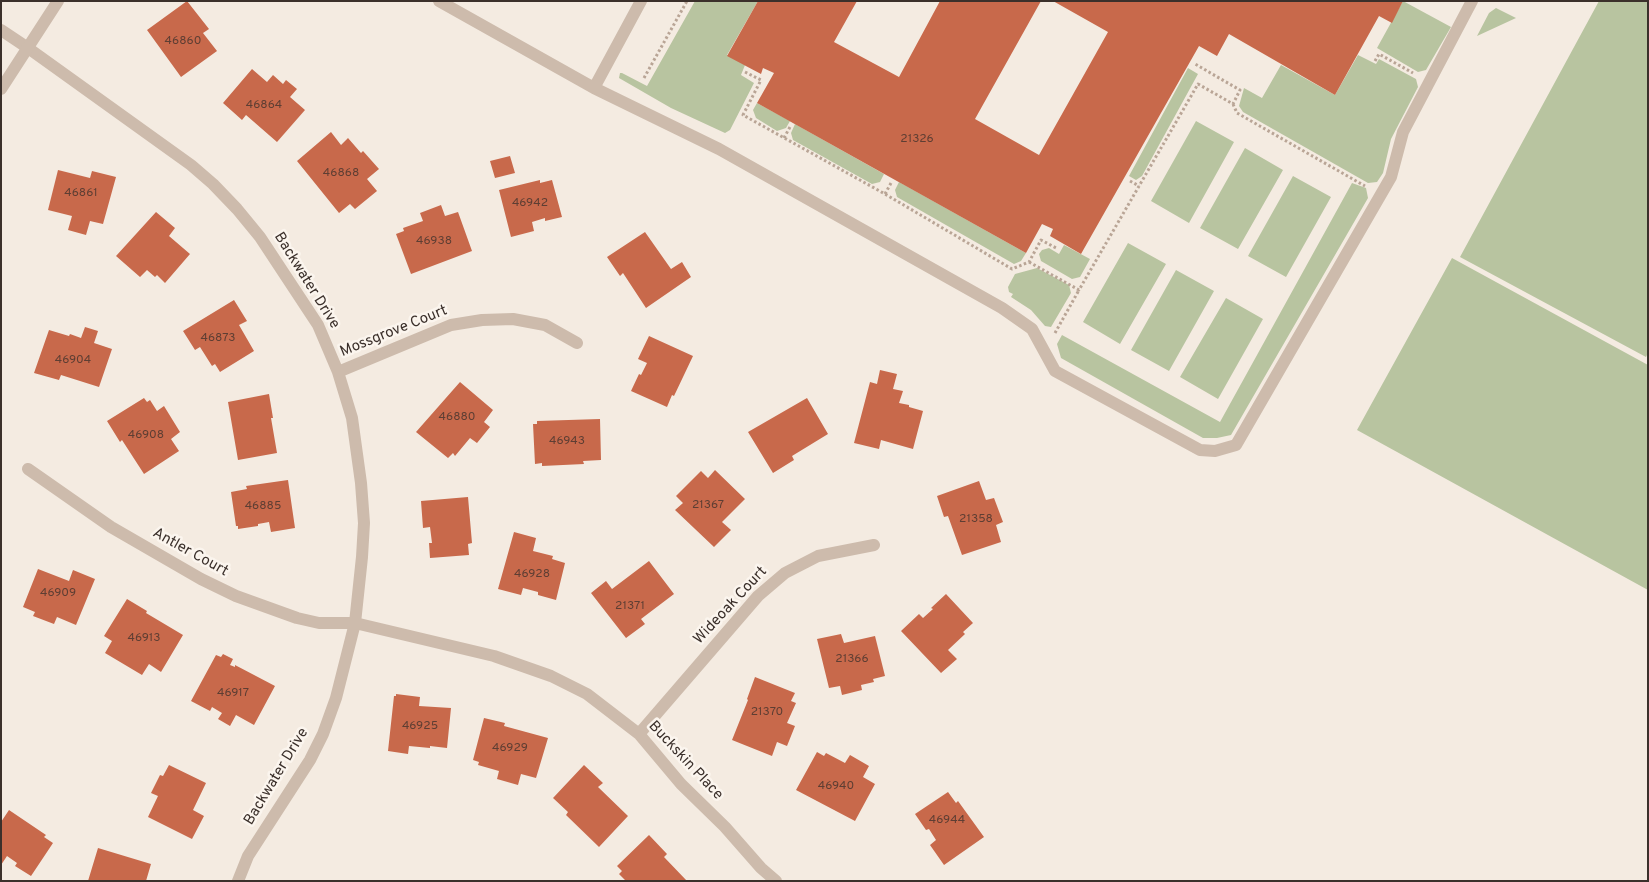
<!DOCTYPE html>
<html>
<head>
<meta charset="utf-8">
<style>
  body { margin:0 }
  #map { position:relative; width:1649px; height:882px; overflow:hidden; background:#f4ebe1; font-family:Overpass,sans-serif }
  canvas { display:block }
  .frame { position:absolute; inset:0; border:2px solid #3b302b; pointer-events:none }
</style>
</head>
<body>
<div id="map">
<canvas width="1649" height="882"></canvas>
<div class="frame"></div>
</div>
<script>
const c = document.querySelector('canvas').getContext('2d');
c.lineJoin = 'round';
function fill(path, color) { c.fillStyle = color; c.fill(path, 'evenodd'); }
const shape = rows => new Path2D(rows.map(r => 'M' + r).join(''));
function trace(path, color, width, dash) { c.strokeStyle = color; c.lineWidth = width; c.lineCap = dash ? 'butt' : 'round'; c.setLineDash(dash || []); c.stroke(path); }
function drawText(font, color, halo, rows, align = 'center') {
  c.font = font + ' Overpass,sans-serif'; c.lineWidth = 5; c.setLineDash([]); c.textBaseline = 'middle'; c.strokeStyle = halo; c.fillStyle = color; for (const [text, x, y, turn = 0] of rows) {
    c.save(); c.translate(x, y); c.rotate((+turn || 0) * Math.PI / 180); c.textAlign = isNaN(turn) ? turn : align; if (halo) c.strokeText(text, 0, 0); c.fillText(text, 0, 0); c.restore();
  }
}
fill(shape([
  [695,1,758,1,727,55,745,65,741,75,754,83,730,130,725,133,671,108,619,78,620,73,622,73,647,86],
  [1403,1,1451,27,1426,70,1418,72,1377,48],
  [1599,1,1648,1,1648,353,1646,357,1460,257],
  [1496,8,1516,18,1477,36,1489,13],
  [1358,55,1376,64,1379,59,1416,79,1418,87,1391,139,1383,173,1377,182,1368,183,1243,112,1239,106,1244,88,1262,98,1281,65,1335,95],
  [1188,68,1198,74,1142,176,1136,180,1129,176],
  [757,103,790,121,786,128,777,131,756,118,753,110],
  [1196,121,1234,142,1189,223,1151,201],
  [795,124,884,174,880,182,872,184,793,140,791,133],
  [1245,148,1283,170,1238,249,1200,228],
  [1293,176,1331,197,1286,277,1248,256],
  [899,182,1026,253,1021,261,1014,264,897,197,895,190],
  [1352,183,1366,188,1368,198,1231,435,1217,438,1203,438,1061,358,1057,344,1062,335,1220,422],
  [1128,243,1166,264,1120,344,1083,322],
  [1064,245,1090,259,1080,277,1072,279,1041,261,1039,254,1042,250,1049,248,1059,254],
  [1452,258,1648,365,1648,590,1357,430],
  [1037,268,1069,285,1071,293,1051,327,1045,326,1031,310,1011,297,1013,294,1009,292,1008,287,1015,274],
  [1176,270,1214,291,1169,371,1131,350],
  [1226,298,1263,319,1218,399,1180,377]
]), '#b8c4a0');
fill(shape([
  [187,1,209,29,203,33,217,51,181,77,147,30],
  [758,1,857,1,834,42,899,77,940,1,1041,1,975,119,1039,155,1108,32,1053,1,1403,1,1392,23,1379,16,1335,95,1229,34,1217,56,1199,46,1081,254,1050,236,1053,229,1042,224,1026,253,757,103,774,73,763,68,761,74,727,56],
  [252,69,267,82,273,75,283,84,286,80,297,89,290,97,305,110,277,142,246,115,242,120,223,103],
  [331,132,341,145,348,138,361,153,363,151,379,169,367,179,377,191,355,209,350,204,339,213,297,161],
  [510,156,515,173,495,178,490,161],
  [58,170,90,178,92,171,116,177,103,224,90,221,86,235,68,230,72,216,48,210],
  [540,180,540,183,552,180,562,217,545,221,545,218,532,222,534,231,511,237,499,190],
  [441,205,445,216,458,212,472,251,411,274,396,234,404,231,403,228,423,221,420,213],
  [156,212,175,228,169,236,190,254,165,283,157,275,155,277,147,270,140,277,116,256],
  [645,232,671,269,682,262,691,277,646,308,623,273,620,276,607,257],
  [234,300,247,321,239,325,254,351,220,372,215,364,212,366,200,347,195,350,183,331],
  [85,327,98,331,94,343,112,349,99,387,61,375,59,380,34,373,49,330,69,336,70,334,81,338],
  [649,336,693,356,674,396,672,395,667,407,631,391,639,374,641,375,647,363,638,359],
  [880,370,897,374,893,389,903,391,899,403,909,405,909,407,923,411,913,449,881,440,879,449,854,443,870,382,877,384],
  [460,382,493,410,484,422,490,427,477,443,470,438,455,456,453,453,448,458,416,432],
  [269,394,273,418,271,418,277,453,238,460,228,402],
  [144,398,147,402,150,400,157,411,164,406,180,432,171,439,179,451,144,474,122,440,120,442,107,421],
  [807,398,828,434,792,456,794,460,773,473,748,432],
  [600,419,601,460,583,461,584,464,542,466,542,463,535,464,533,424,537,424,537,421],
  [715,470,745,499,722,522,731,530,714,547,675,510,683,503,676,496,701,471,708,478],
  [288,480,295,528,271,532,269,522,258,524,258,526,238,529,238,526,236,526,231,492,247,489,246,486],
  [979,481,986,500,994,498,1003,522,996,525,1001,542,962,555,948,516,944,517,937,496],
  [468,497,472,543,468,544,469,555,430,558,429,543,432,543,430,527,423,528,421,501],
  [514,532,536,538,533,551,553,556,552,559,565,563,556,600,538,595,538,592,523,588,521,595,498,589],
  [649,561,674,594,641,619,645,624,626,638,591,593,606,581,612,589],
  [38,569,69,581,73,570,95,579,76,625,57,617,54,624,33,616,35,612,23,607],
  [946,594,973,623,963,632,965,634,948,650,957,659,941,673,901,631,919,614,923,618,933,609,931,608],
  [127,599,147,611,146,613,183,635,161,672,149,664,142,675,105,653,112,641,104,636],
  [841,634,844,643,875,636,885,676,873,679,874,682,861,685,862,690,842,695,840,686,829,688,817,639],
  [223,654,233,659,230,665,235,667,235,665,275,686,254,725,236,715,230,726,218,719,222,713,212,707,210,711,191,701,216,655,221,657],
  [755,677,795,693,791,701,796,703,787,723,795,726,787,746,777,742,772,756,732,740,748,700,747,699],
  [396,694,420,697,419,706,451,708,447,748,430,746,430,748,409,746,408,754,388,751,394,696,396,696],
  [484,718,505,723,504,726,548,738,536,778,521,774,518,785,497,779,499,771,478,765,479,762,473,760],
  [817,752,824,756,826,753,845,763,850,755,869,766,863,777,875,784,855,821,796,790],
  [169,765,206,783,193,810,204,816,192,839,148,817,158,796,151,793,160,775,163,776],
  [584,765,603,783,598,787,628,816,599,847,566,815,568,812,553,798],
  [948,792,956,803,958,801,984,837,944,865,930,845,936,840,929,829,926,830,915,814],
  [9,810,46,835,44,837,53,843,31,876,15,866,17,863,7,856,1,865,1,822],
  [649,835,667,854,664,857,687,881,626,881,619,874,622,871,617,866],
  [98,848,151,864,146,881,88,881]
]), '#c8694b');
trace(shape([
  [1375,61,1379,54,1413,73],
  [745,72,761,80,743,115,885,194,1012,269,1029,262,1041,240,1058,249],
  [644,78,687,1],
  [1233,104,1237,113,1365,186],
  [784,138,791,125],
  [1130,181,1139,186],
  [885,194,891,183],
  [1029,262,1079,290,1198,84,1233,104,1240,90,1195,64],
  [1055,333,1079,290]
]), '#b9a596', 3, [2.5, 2.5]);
trace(shape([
  [439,1,594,88,719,149,1002,308,1032,329,1055,371,1200,450,1215,451,1236,445,1391,177,1403,132,1472,1],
  [594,88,641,1]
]), '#cdbbac', 12);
trace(shape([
  [1,30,28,48,191,165,213,184,237,209,260,237,318,325,338,372,352,418,361,483,364,523,362,557,355,623,336,698,323,734,310,760,248,856,238,881],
  [338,372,451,325,482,320,513,319,545,325,577,343],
  [28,469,111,527,201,579,236,596,297,618,319,623,355,623,494,656,551,676,587,694,639,734,681,784,725,827,761,868,776,881],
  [639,734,758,596,785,573,818,556,874,545]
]), '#cdbbac', 12);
trace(shape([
  [1,89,58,1]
]), '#cdbbac', 12);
drawText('12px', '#5e3e33', null, [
  ["46860",183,42],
  ["46864",264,106],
  ["21326",917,140],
  ["46868",341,174],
  ["46861",81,194],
  ["46942",530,204],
  ["46938",434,242],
  ["46873",218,339],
  ["46904",73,361],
  ["46880",457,418],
  ["46908",146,436],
  ["46943",567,442],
  ["21367",708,506],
  ["46885",263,507],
  ["21358",976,520],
  ["46928",532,575],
  ["46909",58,594],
  ["21371",630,607],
  ["46913",144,639],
  ["21366",852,660],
  ["46917",233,694],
  ["21370",767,713],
  ["46925",420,727],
  ["46929",510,749],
  ["46940",836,787],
  ["46944",947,821]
]);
drawText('15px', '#3b302b', '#fbf5ee', [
  ["Backwater Drive",306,281,58],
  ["Mossgrove Court",394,332,-22],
  ["Antler Court",190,553,29],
  ["Wideoak Court",731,606,-47],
  ["Buckskin Place",685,761,47],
  ["Backwater Drive",277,777,-59]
]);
</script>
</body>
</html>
